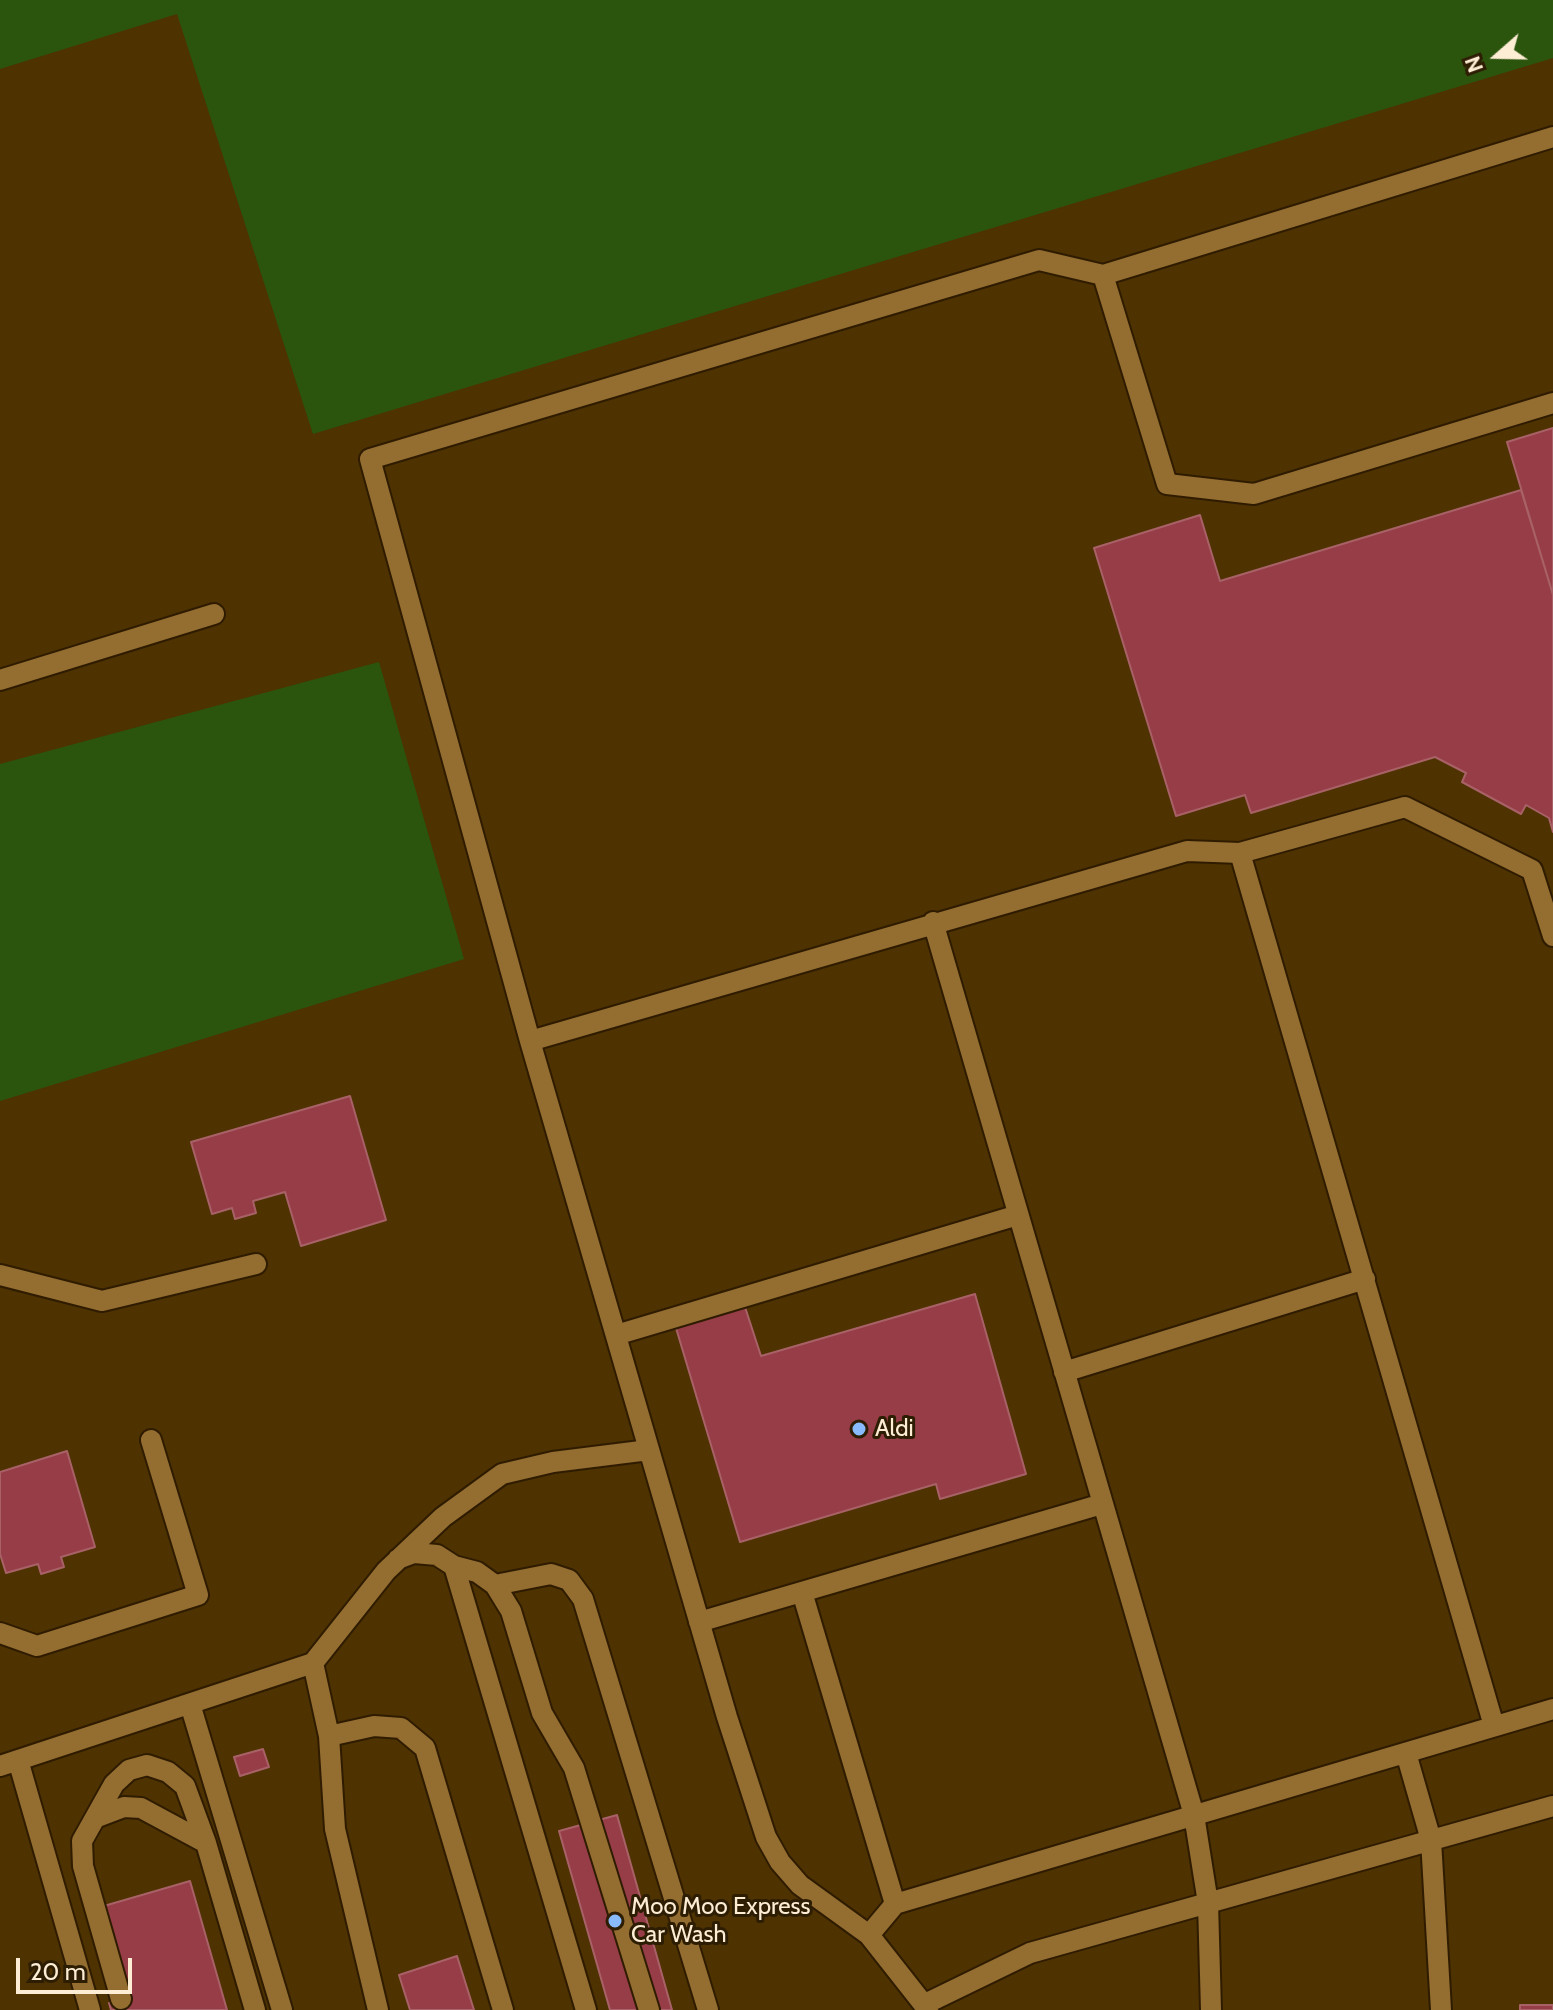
<!DOCTYPE html>
<html>
<head>
<meta charset="utf-8">
<style>
  body { margin:0 }
  #map { position:relative; width:1553px; height:2010px; overflow:hidden; background:#4e3200; font-family:Cabin,sans-serif }
  canvas { display:block }
  .north { position:absolute; left:1457px; top:16px; width:80px; height:80px; -webkit-text-stroke:6px #2d1d03; paint-order:stroke; rotate:250deg; font-size:22px; font-weight:700; line-height:32px; text-align:center; color:#feedd5 }
  .north::after { content:''; display:block; margin:auto; width:28px; height:36px; background:#feedd5; clip-path:polygon(50% 0,100% 100%,50% 72%,0 100%) }
  .scale { position:absolute; left:16px; top:1958px; width:116px; height:36px; box-sizing:border-box; border:4px solid #feedd5; border-top:0; padding-left:10px; font-size:24px; line-height:28px; white-space:nowrap; color:#feedd5; -webkit-text-stroke:6px #2d1d03; paint-order:stroke }
</style>
</head>
<body>
<div id="map">
<canvas width="1553" height="2010"></canvas>
<div class="north">N</div>
<div class="scale">20 m</div>
</div>
<script>
const c = document.querySelector('canvas').getContext('2d');
c.lineJoin = 'round';
function fill(path, color) { c.fillStyle = color; c.fill(path, 'evenodd'); }
const shape = rows => new Path2D(rows.map(r => 'M' + r).join(''));
function trace(path, color, width, dash) { c.strokeStyle = color; c.lineWidth = width; c.lineCap = dash ? 'butt' : 'round'; c.setLineDash(dash || []); c.stroke(path); }
function drawText(font, color, halo, rows, align = 'center') {
  c.font = font + ' Cabin,sans-serif'; c.lineWidth = 6; c.setLineDash([]); c.textBaseline = 'middle'; c.strokeStyle = halo; c.fillStyle = color; for (const [text, x, y, turn = 0] of rows) {
    c.save(); c.translate(x, y); c.rotate((+turn || 0) * Math.PI / 180); c.textAlign = isNaN(turn) ? turn : align; if (halo) c.strokeText(text, 0, 0); c.fillText(text, 0, 0); c.restore();
  }
}
fill(shape([
  [0,0,1553,0,1553,58,313,434,177,14,0,69],
  [379,662,464,959,0,1101,0,764]
]), '#2b550d');
const building = shape([
  [1553,428,1553,595,1507,442,1553,428],
  [1521,490,1553,595,1553,832,1549,818,1526,805,1521,814,1462,782,1466,773,1435,757,1251,813,1245,795,1176,816,1094,548,1200,515,1220,581,1521,490],
  [350,1096,386,1220,301,1246,285,1192,253,1201,256,1213,235,1219,232,1208,212,1214,191,1142,350,1096],
  [975,1294,1026,1474,940,1499,936,1484,740,1542,676,1328,745,1307,761,1356,975,1294],
  [67,1451,95,1547,61,1557,64,1567,41,1574,38,1564,6,1573,0,1554,0,1472,67,1451],
  [263,1749,269,1767,240,1776,234,1757,263,1749],
  [617,1815,672,2010,610,2010,559,1831,617,1815],
  [190,1881,227,2010,111,2010,109,2003,124,1999,97,1908,190,1881],
  [457,1956,474,2010,410,2010,399,1975,457,1956],
  [1520,2005,1553,2005,1553,2010,1520,2010,1520,2005]
]);
fill(building, '#963d47');
trace(building, '#a86166', 2);
const lane = shape([
  [1103,275,1167,484,1254,494,1553,403],
  [0,680,214,614],
  [1240,853,1494,1726],
  [933,922,1194,1815,1208,1903,1211,2010],
  [530,1041,1187,851,1240,853,1405,807,1532,870,1553,936],
  [0,1275,102,1301,256,1264],
  [616,1335,1018,1215],
  [1064,1372,1365,1279],
  [398,1559,414,1553,437,1555,454,1566,477,1572,495,1585,511,1611,542,1713,574,1768,649,2010],
  [454,1566,586,2010],
  [495,1585,551,1574,569,1580,583,1599,708,2010],
  [802,1592,895,1904],
  [699,1622,1102,1504],
  [0,1633,37,1646,198,1595,151,1440],
  [313,1663,329,1736,335,1829,378,2010],
  [190,1704,282,2010],
  [329,1736,374,1726,401,1728,425,1748,503,2010],
  [1406,1753,1431,1840,1441,2010],
  [18,1760,90,2010],
  [0,1766,313,1663,386,1571,443,1517,502,1474,553,1462,649,1450],
  [95,1818,124,1807,141,1808,206,1843],
  [869,1935,895,1904,1553,1709],
  [121,1999,83,1866,82,1841,114,1784,129,1770,147,1765,168,1772,185,1786,206,1843,255,2010],
  [925,2004,1030,1953,1553,1806],
  [928,2010,869,1935,800,1885,780,1862,766,1837,727,1717,530,1041,370,459,1039,260,1103,275,1553,137]
]);
trace(lane, '#2f1c00', 24);
trace(lane, '#946d30', 20);
for (const [x, y, r, color] of [
  [859,1429,8,"#89bafc"],
  [615,1921,8,"#89bafc"]
]) { const dot = new Path2D(); dot.arc(x, y, r, 0, 2 * Math.PI); c.fillStyle = color; c.fill(dot); trace(dot, '#2d1d03', 3); }
drawText('24px', '#feedd5', '#2d1d03', [
  ["Aldi",875,1429],
  ["Moo Moo Express",631,1907],
  ["Car Wash",631,1935]
], 'left');
</script>
</body>
</html>
